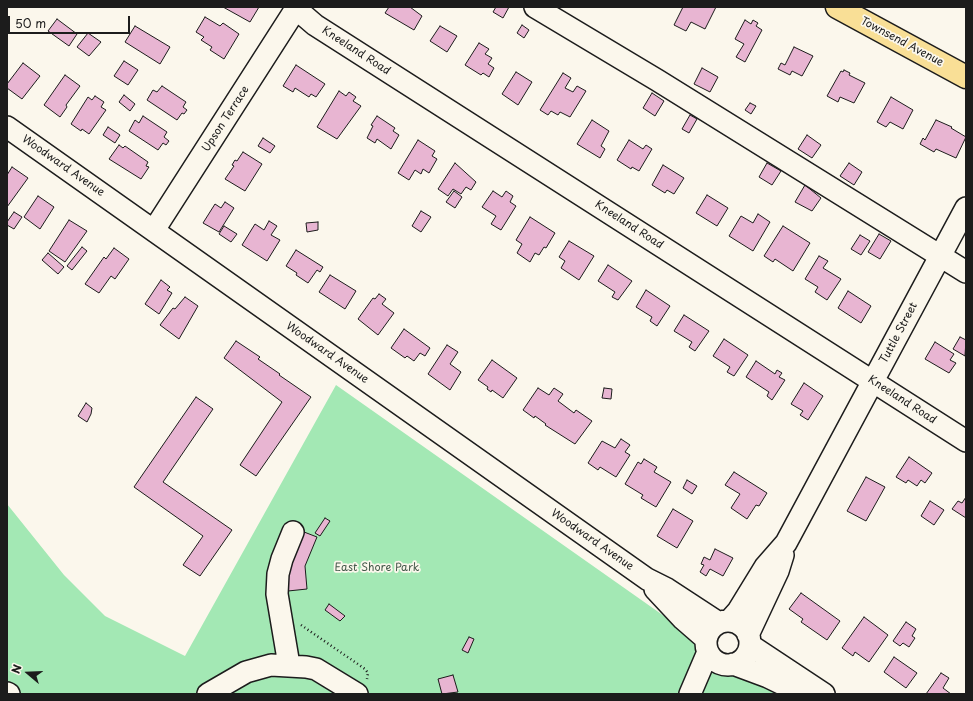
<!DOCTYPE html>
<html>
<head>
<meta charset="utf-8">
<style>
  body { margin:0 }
  #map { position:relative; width:973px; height:701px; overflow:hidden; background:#fbf7ec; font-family:"Playpen Sans",sans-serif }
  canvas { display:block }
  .frame { position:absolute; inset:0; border:8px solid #1c1c1c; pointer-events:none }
  .north { position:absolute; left:8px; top:653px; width:40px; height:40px; -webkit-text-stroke:3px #fbf7ec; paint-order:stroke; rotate:289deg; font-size:11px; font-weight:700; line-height:16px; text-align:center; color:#1c1c1c }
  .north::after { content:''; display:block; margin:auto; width:14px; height:18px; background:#1c1c1c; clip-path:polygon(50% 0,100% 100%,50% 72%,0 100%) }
  .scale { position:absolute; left:8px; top:16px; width:122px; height:18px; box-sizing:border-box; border:2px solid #1c1c1c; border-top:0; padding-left:5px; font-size:12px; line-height:14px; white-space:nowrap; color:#1c1c1c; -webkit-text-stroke:3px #fbf7ec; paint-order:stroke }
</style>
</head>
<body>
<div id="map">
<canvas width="973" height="701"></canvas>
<div class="frame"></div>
<div class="north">N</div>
<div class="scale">50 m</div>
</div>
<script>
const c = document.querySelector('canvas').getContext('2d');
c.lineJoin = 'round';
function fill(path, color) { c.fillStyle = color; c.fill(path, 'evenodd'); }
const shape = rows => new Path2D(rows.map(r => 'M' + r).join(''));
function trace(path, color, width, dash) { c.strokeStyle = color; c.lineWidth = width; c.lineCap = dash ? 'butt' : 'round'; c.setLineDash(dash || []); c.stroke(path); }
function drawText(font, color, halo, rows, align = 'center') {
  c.font = font + ' "Playpen Sans",sans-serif'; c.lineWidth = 3.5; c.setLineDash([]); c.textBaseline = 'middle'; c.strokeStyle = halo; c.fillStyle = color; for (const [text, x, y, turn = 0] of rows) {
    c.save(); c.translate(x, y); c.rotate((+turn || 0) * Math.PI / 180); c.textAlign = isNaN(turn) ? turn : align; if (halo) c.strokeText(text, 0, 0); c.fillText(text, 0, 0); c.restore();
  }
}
fill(shape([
  [336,385,701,642,775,694,7,694,7,504,64,575,105,616,185,656]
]), '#a3e8b4');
const building = shape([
  [223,7,259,7,250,22,223,7],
  [389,7,410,7,422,16,414,30,385,13,389,7],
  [496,7,509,7,503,18,493,12,496,7],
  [683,7,716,7,705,29,691,22,686,31,674,25,683,7],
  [205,17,220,26,223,23,239,34,224,59,210,50,212,47,201,40,204,37,196,32,205,17],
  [57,19,77,34,69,46,48,31,57,19],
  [745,20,751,24,753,20,758,23,756,26,762,30,745,62,736,57,744,44,735,39,745,20],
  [522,25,529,30,524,38,517,33,522,25],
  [135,26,170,47,160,64,125,42,135,26],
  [440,26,457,36,447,52,430,41,440,26],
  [88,33,101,42,89,56,77,47,88,33],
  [479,43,489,49,485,54,492,58,488,64,494,68,489,77,483,73,481,75,465,65,479,43],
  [794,47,813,56,802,76,792,71,790,75,778,69,781,63,785,65,794,47],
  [124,61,138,70,128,85,114,76,124,61],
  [23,63,40,76,22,99,7,88,7,84,23,63],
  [296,65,325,84,316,97,311,94,309,97,295,88,293,92,283,86,296,65],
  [702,68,718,77,710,92,694,84,702,68],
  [844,70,850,73,849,75,865,83,854,103,840,97,838,102,827,96,841,71,843,72,844,70],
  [516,72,532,82,518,105,502,94,516,72],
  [563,73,571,78,565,88,573,92,577,86,586,91,570,117,560,112,558,115,551,111,548,115,540,110,563,73],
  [65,75,80,86,66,105,67,107,60,117,44,105,65,75],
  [162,86,186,102,183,107,187,110,184,114,182,113,177,120,147,100,153,90,157,92,162,86],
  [339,91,346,96,349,92,356,97,353,101,361,106,337,139,317,127,339,91],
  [652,93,664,101,655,116,643,108,652,93],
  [124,95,135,104,130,111,119,102,124,95],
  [95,96,104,102,101,107,106,110,89,134,82,129,81,131,71,124,88,97,92,100,95,96],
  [891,97,913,110,903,129,890,122,886,127,877,122,891,97],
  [750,103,756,106,751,114,745,110,750,103],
  [690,115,697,119,689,133,682,129,690,115],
  [143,116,167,132,164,137,169,141,166,145,163,143,158,150,129,131,135,120,139,123,143,116],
  [377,116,395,128,393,131,399,135,391,149,377,139,375,143,367,138,373,126,371,125,377,116],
  [592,120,609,131,601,146,605,149,600,158,577,144,592,120],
  [936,120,952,127,951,128,966,137,956,158,936,149,934,152,920,144,923,138,925,140,936,120],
  [108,127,120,135,115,143,103,135,108,127],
  [807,135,821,145,812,158,798,149,807,135],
  [263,138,275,146,270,153,258,146,263,138],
  [418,140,435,151,432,156,437,159,429,173,423,169,421,174,415,170,409,180,398,173,418,140],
  [629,140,643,149,646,145,652,149,639,171,632,167,631,169,617,160,629,140],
  [119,145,123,148,125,146,148,162,146,166,149,167,141,179,109,159,119,145],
  [243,152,262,164,245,191,225,179,234,166,232,165,235,160,237,161,243,152],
  [455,163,476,182,471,190,466,187,461,194,453,189,448,196,438,189,455,163],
  [767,163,781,171,772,185,759,177,767,163],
  [849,163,862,172,854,185,840,176,849,163],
  [663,165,684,178,674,194,667,190,665,193,652,185,663,165],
  [12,167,28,178,7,207,7,175,12,167],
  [805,185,821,198,812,211,795,202,805,185],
  [454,191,462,197,455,208,446,202,454,191],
  [493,191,502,197,506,191,513,196,510,202,516,206,501,230,491,224,496,216,482,207,493,191],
  [707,195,728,208,717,226,696,213,707,195],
  [38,196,54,207,40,229,24,217,38,196],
  [225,202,234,208,219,232,203,223,215,204,221,208,225,202],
  [421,211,431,217,421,232,412,226,421,211],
  [14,212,22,217,14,229,7,225,7,222,14,212],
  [758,214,770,222,753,251,729,236,741,216,753,223,758,214],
  [530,217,555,233,546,248,544,247,539,255,535,253,530,262,517,253,522,244,516,240,530,217],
  [69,220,87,231,65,262,49,251,69,220],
  [269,221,277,226,271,235,280,240,267,261,242,245,255,224,264,230,269,221],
  [318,222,318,230,307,232,306,223,318,222],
  [224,226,237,234,231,242,219,234,224,226],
  [783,226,810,243,793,271,775,259,773,262,764,256,783,226],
  [879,234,891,241,880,259,868,252,879,234],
  [860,235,870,241,861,255,851,249,860,235],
  [569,241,594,256,579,280,561,268,565,261,559,257,569,241],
  [82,247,87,251,72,270,67,266,82,247],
  [114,248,129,259,115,279,111,276,99,293,85,284,104,257,106,259,114,248],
  [296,250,323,267,320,272,317,270,308,283,296,275,297,273,286,266,296,250],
  [48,253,64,267,58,274,42,260,48,253],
  [819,256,828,261,823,268,841,279,827,300,815,292,818,287,805,279,819,256],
  [608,265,632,281,618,300,612,297,615,292,598,281,608,265],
  [330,275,356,291,345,309,319,292,330,275],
  [161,280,170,287,167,290,172,293,159,314,145,304,161,280],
  [646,290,670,306,657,326,650,321,652,317,636,307,646,290],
  [848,291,871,306,861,323,838,308,848,291],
  [379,294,386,299,382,304,394,313,378,335,358,319,373,298,375,299,379,294],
  [185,297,198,306,179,339,160,325,173,308,175,309,185,297],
  [684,315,709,331,695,351,689,347,692,342,674,331,684,315],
  [404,329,430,348,425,356,420,353,414,361,407,356,405,358,391,348,404,329],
  [960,337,966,340,965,356,953,349,960,337],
  [724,339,748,355,734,376,727,372,730,367,713,356,724,339],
  [236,341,260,357,258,359,280,374,279,375,311,397,256,476,240,465,282,402,224,358,236,341],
  [935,342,954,354,950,360,956,363,949,373,925,359,935,342],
  [447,345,458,352,450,364,461,372,450,390,428,374,447,345],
  [492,360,517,378,503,398,492,390,491,392,487,389,488,387,478,380,492,360],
  [756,361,775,374,777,370,782,373,779,377,785,380,772,400,767,396,769,392,746,377,756,361],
  [804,383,823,396,808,420,800,415,803,411,791,404,804,383],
  [538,388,549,395,554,388,563,394,558,401,574,413,576,410,592,421,575,444,545,425,546,424,535,416,534,418,523,410,538,388],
  [604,388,612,389,611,399,602,398,604,388],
  [196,397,213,409,163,482,232,530,200,576,183,565,203,536,134,487,196,397],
  [86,403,92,408,91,414,87,422,78,416,86,403],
  [621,439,630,445,625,452,630,455,616,477,600,467,598,470,588,463,602,441,615,448,621,439],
  [909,457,932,473,925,483,921,480,917,486,908,480,906,483,896,477,909,457],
  [644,459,657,467,654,472,671,482,656,507,641,498,643,495,625,484,638,462,641,464,644,459],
  [734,472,767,493,759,506,756,505,747,519,731,508,740,494,725,485,734,472],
  [866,477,885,487,866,521,847,511,866,477],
  [687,480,697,486,692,494,683,488,687,480],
  [966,497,966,518,952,509,958,501,962,503,966,497],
  [930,501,944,510,934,525,921,516,930,501],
  [673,509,693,521,677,548,657,536,673,509],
  [325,518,330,521,320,536,315,533,325,518],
  [304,532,317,537,305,566,307,589,288,591,285,567,290,566,304,532],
  [715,549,733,558,723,576,710,569,706,576,700,572,704,565,701,564,704,557,710,560,715,549],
  [801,593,840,621,827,640,801,622,803,619,789,609,801,593],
  [329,604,345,616,340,621,325,610,329,604],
  [864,617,888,635,869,662,855,652,853,656,842,648,864,617],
  [906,622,916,629,912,636,915,638,909,647,903,643,900,646,893,641,906,622],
  [469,637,474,639,468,653,462,650,469,637],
  [894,657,917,673,906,688,884,672,894,657],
  [941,673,949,678,943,688,951,694,926,694,941,673],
  [453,675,458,692,442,694,438,679,453,675]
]);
fill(building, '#e8b5d2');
trace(building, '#1c1c1c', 1);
const minor = shape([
  [294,7,315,25,966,441],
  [535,7,657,80,966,272],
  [7,127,647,579,667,589,719,623],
  [154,230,297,7],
  [655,589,683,619,706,639],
  [729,621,738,611,765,567,786,543,966,208],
  '706 643a22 22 0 1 1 44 0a22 22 0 1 1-44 0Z',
  [748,635,778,571,783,555],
  [750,645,824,694],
  [733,664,768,677,803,694],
  [289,665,277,594,278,574,282,559,293,532],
  [7,693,9,694],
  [208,694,246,672,271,665,306,667,316,669,357,694],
  [690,694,708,652]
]);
const major = shape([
  [837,7,966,77]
]);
trace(minor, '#1c1c1c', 24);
trace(major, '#1c1c1c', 25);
trace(shape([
  [301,625,365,669,368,673,367,679]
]), '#1c1c1c', 2.5, [1, 3]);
trace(minor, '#fbf7ec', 21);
trace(major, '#f9df96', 22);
drawText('11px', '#1c1c1c', '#fbf7ec', [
  ["Townsend Avenue",902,42,28],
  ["Kneeland Road",356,51,33],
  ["Upson Terrace",226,119,-57],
  ["Woodward Avenue",63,166,35],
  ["Kneeland Road",629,225,33],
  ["Tuttle Street",899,333,-62],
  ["Woodward Avenue",327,353,35],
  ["Kneeland Road",902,400,33],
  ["Woodward Avenue",592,540,35]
]);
drawText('11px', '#44594a', '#fbf7ec', [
  ["East Shore Park",377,568]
]);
</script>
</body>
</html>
